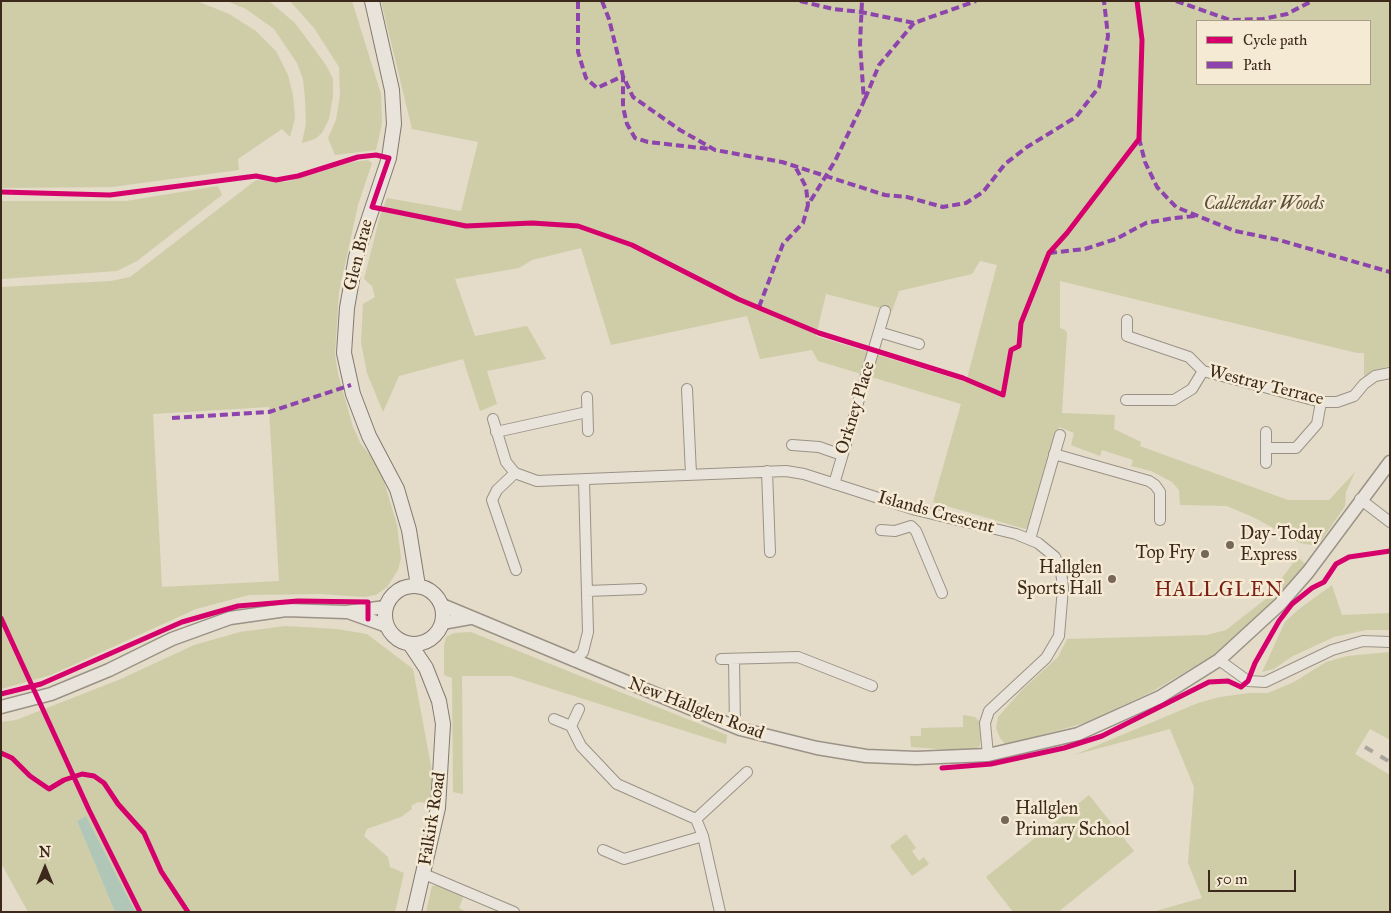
<!DOCTYPE html>
<html>
<head>
<meta charset="utf-8">
<style>
  body { margin:0 }
  #map { position:relative; width:1391px; height:913px; overflow:hidden; background:#e4dbc8; font-family:"IM FELL Great Primer",serif }
  canvas { display:block }
  .frame { position:absolute; inset:0; border:2px solid #3d291c; pointer-events:none }
  .legend { position:absolute; left:1196px; top:20px; width:175px; height:65px; box-sizing:border-box; background:#f5ead3; border:1px solid #ab9d8a; margin:0; padding:6px 9px; list-style:none; font-size:15px; color:#3d291c }
  .legend li { display:flex; align-items:center; gap:10px; height:25px }
  .legend b { width:25px; border:1px solid #ab9d8a }
  .north { position:absolute; left:20px; top:843px; width:50px; height:50px; -webkit-text-stroke:4px #f5ead3; paint-order:stroke; rotate:0deg; font-size:14px; font-weight:700; line-height:20px; text-align:center; color:#3d291c }
  .north::after { content:''; display:block; margin:auto; width:18px; height:22px; background:#3d291c; clip-path:polygon(50% 0,100% 100%,50% 72%,0 100%) }
  .scale { position:absolute; left:1208px; top:870px; width:88px; height:22px; box-sizing:border-box; border:2px solid #3d291c; border-top:0; padding-left:6px; font-size:15px; line-height:18px; white-space:nowrap; color:#3d291c; -webkit-text-stroke:4px #f5ead3; paint-order:stroke }
</style>
</head>
<body>
<div id="map">
<canvas width="1391" height="913"></canvas>
<div class="frame"></div>
<ul class="legend">
<li><b style="height:6px;background:#d6006c"></b>Cycle path</li>
<li><b style="height:6px;background:#8e44ad"></b>Path</li>
</ul>
<div class="north">N</div>
<div class="scale">50 m</div>
</div>
<script>
const c = document.querySelector('canvas').getContext('2d');
c.lineJoin = 'round';
function fill(path, color) { c.fillStyle = color; c.fill(path, 'evenodd'); }
const shape = rows => new Path2D(rows.map(r => 'M' + r).join(''));
function trace(path, color, width, dash) { c.strokeStyle = color; c.lineWidth = width; c.lineCap = dash ? 'butt' : 'round'; c.setLineDash(dash || []); c.stroke(path); }
function drawText(font, color, halo, rows, align = 'center') {
  c.font = font + ' "IM FELL Great Primer",serif'; c.lineWidth = 5; c.setLineDash([]); c.textBaseline = 'middle'; c.strokeStyle = halo; c.fillStyle = color; for (const [text, x, y, turn = 0] of rows) {
    c.save(); c.translate(x, y); c.rotate((+turn || 0) * Math.PI / 180); c.textAlign = isNaN(turn) ? turn : align; if (halo) c.strokeText(text, 0, 0); c.fillText(text, 0, 0); c.restore();
  }
}
fill(shape([
  [1,1,197,1,229,14,256,31,276,51,288,75,293,95,295,118,290,137,282,129,238,159,239,170,112,187,1,188],
  [227,1,269,1,295,23,326,65,333,79,333,96,329,119,322,133,315,139,302,143,306,123,305,99,303,79,297,63,274,29,246,9],
  [290,1,352,1,381,94,382,124,376,150,335,155,328,138,336,120,340,95,339,67,314,28],
  [381,1,1390,1,1390,366,1372,371,1364,378,1364,353,1357,353,1060,281,1060,328,1065,330,1067,333,1062,413,1115,415,1114,429,1141,442,1140,446,1288,500,1329,500,1355,472,1346,492,1345,506,1319,544,1311,545,1300,543,1255,518,1227,506,1180,505,1179,490,1172,482,1151,471,1131,466,1133,460,1102,450,1100,456,1071,445,1074,433,1059,427,1031,526,1025,529,933,502,961,404,818,361,812,350,760,359,747,316,611,345,581,248,532,260,519,268,455,279,475,336,527,326,546,359,487,371,497,404,480,411,463,359,399,376,383,412,367,373,361,342,363,304,375,297,372,286,364,279,380,216,387,198,461,211,478,142,412,129],
  [1197,21,1370,21,1370,84,1197,84],
  [980,261,997,265,966,382,816,336,826,294,892,311,899,291,972,274],
  [368,160,372,163,358,205,339,292,335,354,338,374,353,427,361,444,372,458,383,478,397,525,401,558,398,570,387,587,376,595,364,597,320,594,249,595,196,609,51,675,1,689,1,287,111,281,130,277,256,180,286,182,352,162],
  [269,407,279,581,162,587,153,414],
  [218,186,222,195,137,261,117,271,1,279,1,201,126,201],
  [1296,555,1305,564,1276,604,1215,655,1151,692,1088,722,1006,745,1000,738,996,728,998,717,1022,690,1058,657,1067,639,1207,635,1226,630,1267,598,1291,566],
  [1332,585,1342,615,1390,613,1390,630,1366,630,1334,637,1293,656,1274,669,1262,672,1285,622,1299,609],
  [285,626,337,629,367,634,413,669,434,782,429,803,418,802,411,806,412,809,401,817,367,829,364,836,388,857,390,867,404,873,395,912,136,912,86,816,77,821,115,912,28,912,1,863,1,722,16,720,121,679,194,645,240,632],
  [471,632,727,735,726,744,511,676,462,676,463,794,453,792,452,678,444,675,444,646,446,637,454,633],
  [1390,652,1390,740,1370,729,1355,754,1390,775,1390,912,1152,912,1202,898,1188,863,1194,787,1170,729,1074,755,1198,703,1220,697,1249,693,1268,693,1294,682,1326,662,1347,656],
  [963,715,975,717,982,724,983,734,979,747,967,751,911,747,910,736,921,736,921,728,963,727],
  [1089,795,1134,851,1058,912,1013,912,986,877],
  [906,834,916,848,912,851,919,861,924,857,929,864,912,876,890,846],
  [440,885,464,895,459,908,467,912,426,912,432,886]
]), '#cecda8');
fill(shape([
  [86,816,132,905,136,912,115,912,77,821]
]), '#b0c6b6');
const minor = shape([
  [1127,320,1127,336,1189,357,1203,371,1321,402,1337,402,1354,396,1364,384,1375,376,1390,373],
  [879,332,919,344],
  [687,389,691,474],
  [587,397,588,431],
  [1126,400,1174,400,1192,389,1203,371],
  [493,419,506,462,515,473,537,481,786,471,804,474,916,510,1016,534,1038,543,1055,557,1061,571,1063,588,1059,636,1046,658,989,711,985,723,988,755],
  [496,432,587,412],
  [1266,432,1266,463],
  [792,445,819,447,842,455],
  [1266,448,1296,448,1317,424,1321,402],
  [1054,454,1149,481,1155,485,1160,492,1160,520],
  [767,471,770,552],
  [515,473,497,490,492,500,516,570],
  [834,484,885,311],
  [1360,499,1390,522],
  [881,530,895,531,911,526,916,531,942,593],
  [1030,539,1060,435],
  [587,591,641,589],
  [721,659,798,657,872,686],
  [734,659,735,727],
  [1219,660,1248,681,1265,682,1332,650,1363,641,1390,642],
  [574,661,583,652,588,632,584,480],
  [554,719,571,726,579,709],
  [571,726,581,746,617,784,696,819,703,836,720,912],
  [696,819,747,772],
  [603,850,624,859,703,836],
  [424,874,514,912]
]);
const tertiary = shape([
  [442,605,740,729,817,748,866,756,916,758,988,755,1078,734,1160,697,1219,660,1280,604,1308,572,1390,462],
  [348,612,387,626],
  [442,623,470,618],
  [1,707,51,694,109,670,172,639,230,618,286,610,346,612,386,607]
]);
const secondary = shape([
  [372,1,392,90,394,124,389,158,356,257,347,308,344,353,353,394,369,436,397,489,409,530,418,586],
  '385 615a29 29 0 1 1 58 0a29 29 0 1 1-58 0Z',
  [410,644,426,668,439,701,443,724,438,808,414,912]
]);
trace(minor, '#9a9286', 12);
trace(tertiary, '#9a9286', 15);
trace(secondary, '#827a6f', 16);
trace(minor, '#e9e4db', 10);
trace(tertiary, '#e9e4db', 12);
trace(secondary, '#e9e4db', 14);
trace(shape([
  [1365,747,1390,762]
]), '#aaa59d', 4, [9, 9]);
trace(shape([
  [578,1,578,52,586,78,597,88,623,76,623,107,627,124,635,138,648,142,710,149],
  [602,1,609,19,623,76,633,97,680,130,715,150,782,162,885,195,907,197,943,207,966,203,983,192,1005,164,1027,147,1076,117,1099,87,1108,36,1104,1],
  [800,1,833,9,861,12,914,23,976,1],
  [1176,1,1230,20,1263,19,1287,14,1312,1],
  [865,99,879,65,914,23],
  [1139,138,1145,162,1157,187,1176,207,1235,231,1279,240,1390,272],
  [796,168,806,187,808,205],
  [1049,253,1085,249,1116,239,1146,223,1174,218,1195,216],
  [759,307,783,244,803,223,808,205,835,161,864,101,860,44,862,1],
  [172,418,269,412,351,385]
]), '#8e44ad', 4, [8, 4]);
trace(shape([
  [1,192,110,195,256,176,276,180,298,176,358,157,376,155,389,158,372,207,466,226,532,223,578,226,632,245,738,299,819,333,963,378,1003,395,1011,350,1019,346,1021,323,1049,253,1067,233,1139,139,1142,40,1137,1],
  [1,618,89,810,140,912],
  [1,694,41,684,182,622,238,606,298,601,368,602,368,619],
  [1,753,12,758,30,776,49,789,64,780,82,774,94,776,104,783,118,804,144,833,161,871,188,912],
  [942,768,991,764,1064,748,1102,736,1209,682,1228,681,1241,687,1248,681,1255,663,1279,621,1292,604,1312,588,1324,582,1336,564,1349,557,1390,551]
]), '#d6006c', 5);
for (const [x, y, r, color] of [
  [1230,545,5,"#776758"],
  [1205,554,5,"#776758"],
  [1112,579,5,"#776758"],
  [1005,820,5,"#776758"]
]) { const dot = new Path2D(); dot.arc(x, y, r, 0, 2 * Math.PI); c.fillStyle = color; c.fill(dot); trace(dot, '#f5ead3', 2); }
drawText('italic 18px', '#5d4f38', '#f5ead3', [
  ["Callendar Woods",1264,205]
]);
drawText('18px', '#3d291c', '#f5ead3', [
  ["Glen Brae",359,255,-76],
  ["Westray Terrace",1266,386,14],
  ["Orkney Place",856,408,-73],
  ["Islands Crescent",936,513,15],
  ["New Hallglen Road",696,709,21],
  ["Falkirk Road",433,819,-81]
]);
drawText('18px', '#3d291c', '#f5ead3', [
  ["Day-Today",1240,535],
  ["Express",1240,556],
  ["Top Fry",1195,554,"right"],
  ["Hallglen",1102,569,"right"],
  ["Sports Hall",1102,590,"right"],
  ["Hallglen",1015,810],
  ["Primary School",1015,831]
], 'left');
c.letterSpacing = '1px';
drawText('20px', '#7a1f14', '#f5ead3', [
  ["HALLGLEN",1219,591]
]);
c.letterSpacing = '0px';
</script>
</body>
</html>
